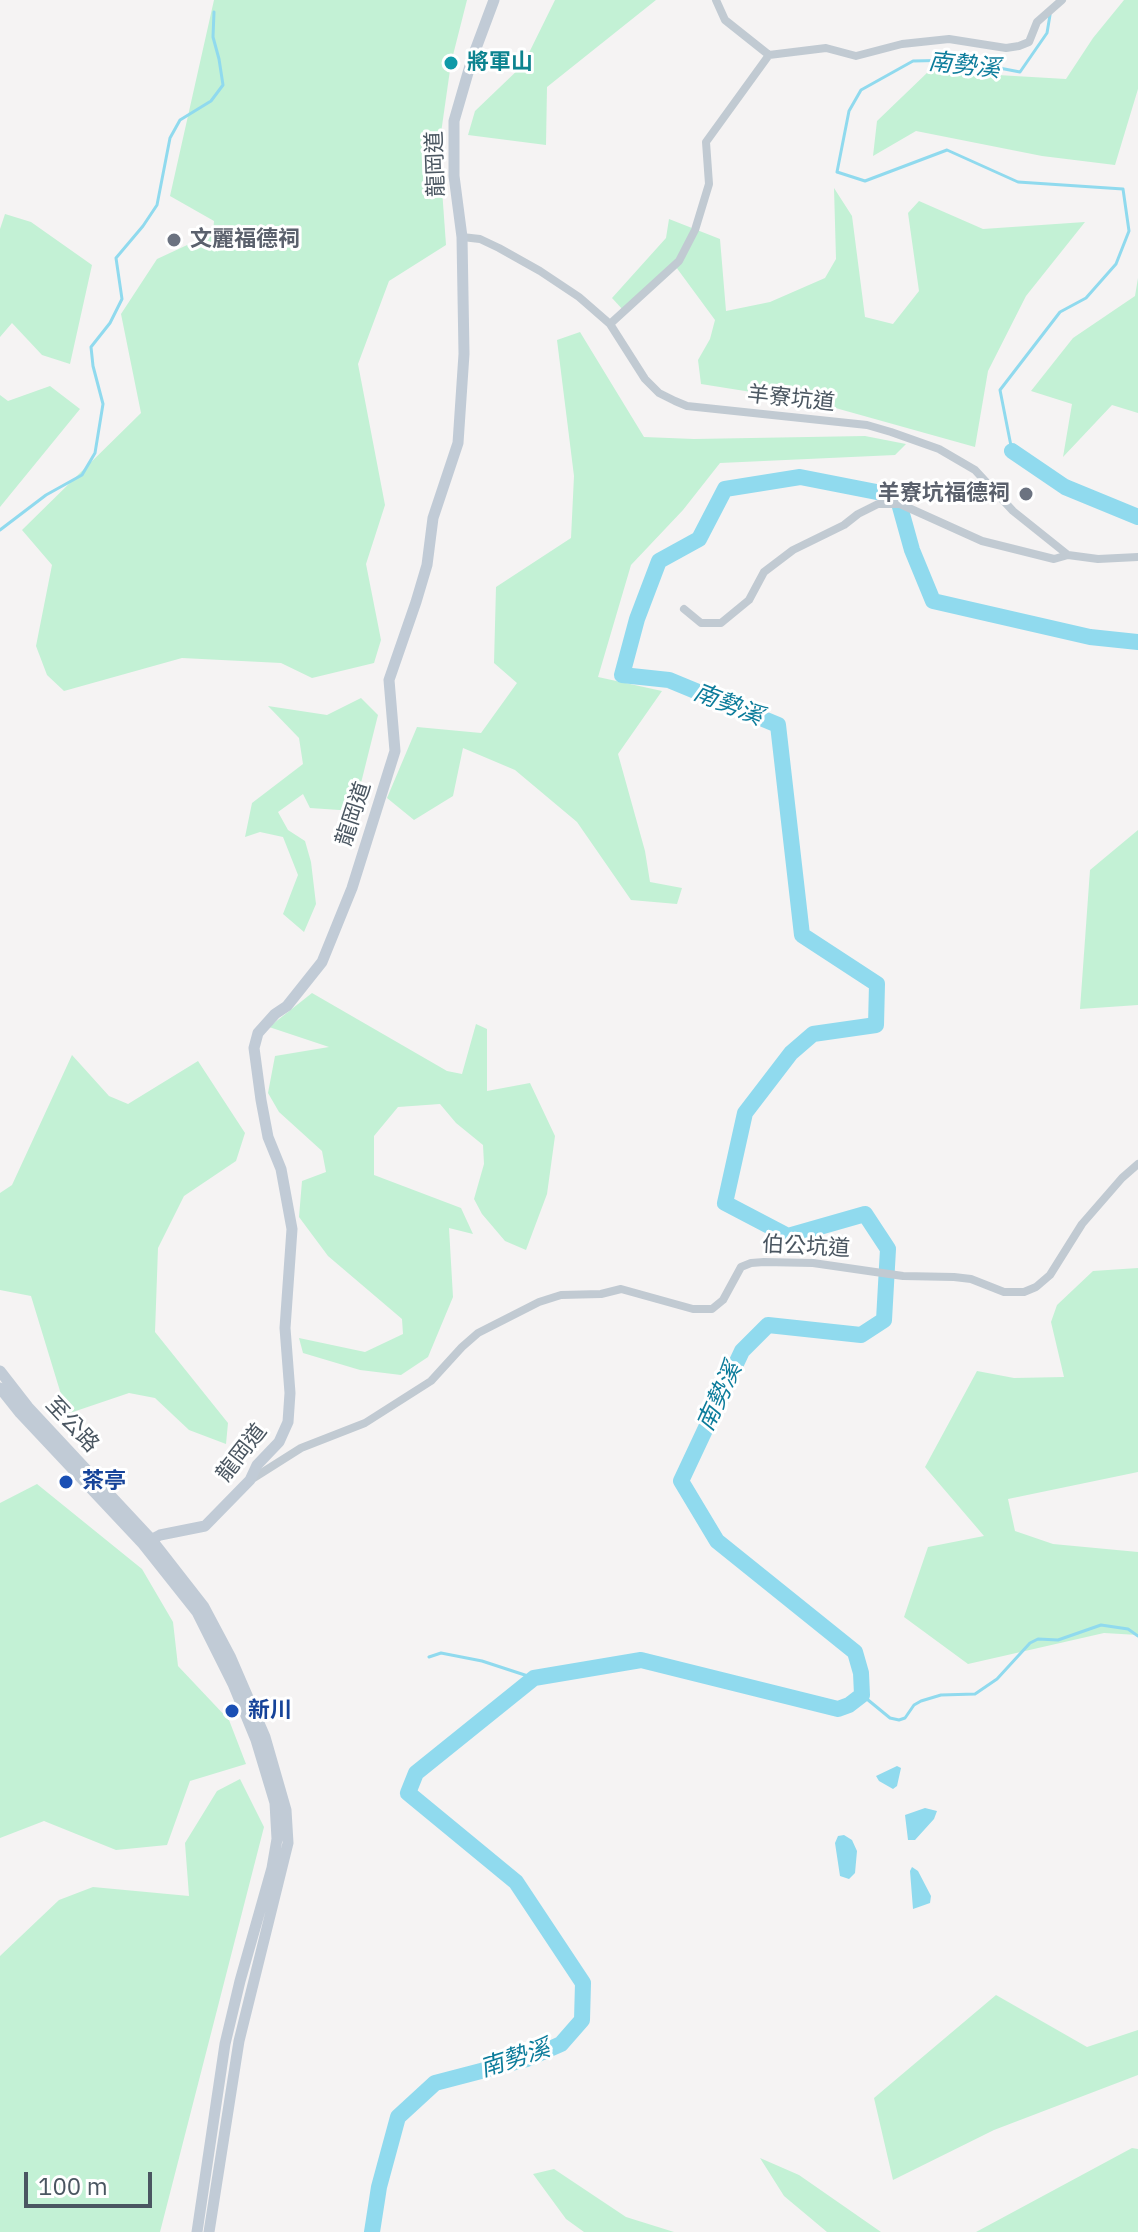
<!DOCTYPE html>
<html>
<head>
<meta charset="utf-8">
<style>
  body { margin:0 }
  #map { position:relative; width:1138px; height:2232px; overflow:hidden; background:#f5f3f3; font-family:"IBM Plex Sans",sans-serif }
  canvas { display:block }
  .scale { position:absolute; left:24px; top:2172px; width:128px; height:36px; box-sizing:border-box; border:4px solid #4a5661; border-top:0; padding-left:10px; font-size:24px; line-height:28px; white-space:nowrap; color:#4a5661; -webkit-text-stroke:6px #fff; paint-order:stroke }
</style>
</head>
<body>
<div id="map">
<canvas width="1138" height="2232"></canvas>
<div class="scale">100 m</div>
</div>
<script>
const c = document.querySelector('canvas').getContext('2d');
c.lineJoin = 'round';
function fill(path, color) { c.fillStyle = color; c.fill(path, 'evenodd'); }
const shape = rows => new Path2D(rows.map(r => 'M' + r).join(''));
function trace(path, color, width, dash) { c.strokeStyle = color; c.lineWidth = width; c.lineCap = dash ? 'butt' : 'round'; c.setLineDash(dash || []); c.stroke(path); }
function drawText(font, color, halo, rows, align = 'center') {
  c.font = font + ' "IBM Plex Sans","Noto Sans TC",sans-serif'; c.lineWidth = 6; c.setLineDash([]); c.textBaseline = 'middle'; c.strokeStyle = halo; c.fillStyle = color; for (const [text, x, y, turn = 0] of rows) {
    c.save(); c.translate(x, y); c.rotate((+turn || 0) * Math.PI / 180); c.textAlign = isNaN(turn) ? turn : align; if (halo) c.strokeText(text, 0, 0); c.fillText(text, 0, 0); c.restore();
  }
}
fill(shape([
  [214,0,467,0,451,63,439,147,446,245,389,281,358,364,385,505,366,564,381,640,374,663,312,678,281,663,182,658,64,691,47,675,36,646,52,565,22,530,141,413,121,314,157,259,213,233,214,221,170,196],
  [555,0,656,0,547,87,546,145,468,135,475,111,523,65],
  [1124,0,1138,0,1138,89,1115,165,1042,156,916,131,873,156,877,121,929,71,1066,79,1093,38],
  [834,188,852,216,865,317,893,324,919,291,908,213,919,201,983,229,1085,222,1026,296,988,371,975,447,814,402,701,384,698,360,710,339,715,320,676,267,624,311,612,298,666,238,669,219,720,239,726,311,770,302,825,278,836,259],
  [5,214,31,222,92,265,70,364,42,355,12,323,0,337,0,229],
  [1138,278,1138,413,1112,405,1063,457,1072,404,1031,391,1073,338,1135,296],
  [580,332,644,437,694,439,865,436,906,444,895,455,720,463,683,510,631,565,598,677,662,691,618,754,645,851,650,882,682,888,677,904,631,900,577,822,515,770,463,748,453,796,414,820,387,798,417,727,481,733,517,683,494,663,496,587,571,538,574,476,557,340],
  [50,386,80,409,0,507,0,395,8,401],
  [361,698,378,715,354,811,310,808,303,794,278,812,288,830,305,841,311,862,316,904,304,932,283,914,298,875,283,837,260,832,245,837,252,803,303,764,299,738,268,706,327,715],
  [1138,830,1138,1005,1080,1009,1090,870],
  [312,993,447,1071,462,1074,476,1024,487,1029,487,1091,530,1083,555,1136,547,1194,526,1250,505,1241,482,1214,474,1199,484,1164,483,1145,456,1123,440,1104,398,1107,374,1136,374,1175,461,1208,473,1234,449,1228,453,1297,428,1357,401,1375,360,1370,303,1353,299,1338,365,1352,403,1334,402,1319,328,1256,299,1217,302,1181,326,1172,322,1151,279,1112,268,1093,275,1056,329,1047,269,1027],
  [72,1055,109,1096,128,1104,198,1061,245,1133,236,1161,184,1196,158,1248,155,1332,228,1423,226,1444,189,1430,155,1398,129,1393,67,1414,31,1296,0,1290,0,1193,12,1185],
  [1138,1268,1138,1472,1008,1499,1015,1531,1053,1544,1138,1552,1138,1635,1104,1633,968,1664,904,1617,928,1547,984,1536,925,1467,977,1371,1014,1378,1064,1377,1051,1322,1057,1305,1093,1271],
  [37,1484,142,1569,173,1622,178,1666,229,1720,246,1764,190,1781,167,1845,116,1850,44,1821,0,1838,0,1503],
  [240,1779,264,1827,160,2232,0,2232,0,1956,59,1900,93,1887,189,1896,185,1843,217,1791],
  [996,1995,1087,2047,1138,2030,1138,2075,994,2130,893,2180,874,2098],
  [1132,2148,1138,2149,1138,2232,976,2232],
  [760,2158,799,2175,881,2232,827,2232,784,2196],
  [554,2169,626,2217,674,2232,584,2232,566,2219,533,2174]
]), '#c3f1d5');
fill(shape([
  [897,1766,901,1768,897,1786,893,1789,879,1781,876,1776],
  [925,1808,937,1811,934,1819,915,1840,908,1840,905,1815],
  [844,1835,852,1840,857,1851,855,1873,849,1879,840,1876,835,1843,838,1836],
  [912,1867,918,1871,931,1896,930,1903,913,1909,910,1871]
]), '#90daee');
trace(shape([
  [1012,451,1000,390,1060,312,1086,298,1116,264,1129,231,1123,189,1018,182,947,150,865,181,837,172,849,111,861,90,913,61,958,60,1020,72,1047,33,1050,15],
  [0,530,46,495,82,475,95,453,103,404,93,366,91,347,110,323,122,299,116,258,143,226,157,205,170,138,180,120,211,101,223,85,219,59,213,37,214,12],
  [429,1657,441,1653,482,1661,534,1678],
  [862,1695,890,1718,899,1720,905,1718,914,1705,921,1701,941,1695,975,1694,997,1679,1030,1643,1038,1639,1058,1640,1101,1625,1128,1629,1138,1636]
]), '#90daee', 3);
trace(shape([
  [1012,451,1065,487,1138,517],
  [372,2232,379,2187,398,2117,435,2083,527,2059,561,2044,582,2020,583,1983,516,1882,408,1793,416,1773,534,1678,641,1660,838,1709,849,1705,862,1695,861,1673,855,1652,717,1541,681,1481,742,1351,768,1325,861,1335,884,1320,888,1249,865,1214,788,1236,725,1203,745,1113,791,1053,813,1034,876,1025,877,984,802,935,778,725,669,680,622,675,637,619,659,561,699,539,725,489,800,477,897,496,912,550,933,601,1090,637,1138,642]
]), '#90daee', 16);
trace(shape([
  [716,0,725,20,769,55,826,48,856,56,902,44,949,39,1006,48,1019,46,1029,42,1037,22,1062,0],
  [462,237,480,239,499,248,540,271,579,297,610,324,645,379,659,393,675,401,687,406,867,425,891,432,939,449,975,470,1013,511,1068,555,1098,559,1138,557],
  [610,324,679,261,695,230,709,184,706,142,769,55],
  [684,609,701,623,721,623,749,600,764,572,793,550,844,525,858,514,878,504,900,504,982,541,1054,559,1068,555],
  [252,1479,301,1448,365,1423,431,1381,462,1347,478,1333,539,1302,561,1295,601,1294,621,1289,693,1309,712,1309,723,1300,741,1267,751,1263,764,1262,813,1263,903,1276,954,1277,971,1279,1004,1292,1024,1292,1036,1287,1050,1275,1082,1224,1122,1178,1138,1164]
]), '#c1cad2', 8);
trace(shape([
  [0,1371,28,1407,151,1539,204,1607,230,1656,265,1737,286,1810,288,1843,239,2041,209,2232],
  [0,1388,20,1413,143,1544,197,1612,233,1684,256,1740,275,1803,277,1839,272,1868,240,1981,225,2044,197,2232],
  [143,1544,160,1535,205,1526,250,1480,257,1465,279,1442,288,1422,290,1393,285,1328,292,1229,281,1169,268,1137,261,1100,254,1048,258,1033,275,1014,287,1006,322,962,352,888,395,751,389,680,416,602,427,565,433,518,458,443,464,354,462,237,454,176,454,121,472,59,494,0]
]), '#c1cbd6', 11);
for (const [x, y, r, color] of [
  [451,63,8,"#0f9aa8"],
  [174,240,8,"#6b7280"],
  [1026,494,8,"#6b7280"],
  [66,1482,8,"#1a4fb4"],
  [232,1711,8,"#1a4fb4"]
]) { const dot = new Path2D(); dot.arc(x, y, r, 0, 2 * Math.PI); c.fillStyle = color; c.fill(dot); trace(dot, '#fff', 3); }
drawText('bold 22px', '#0d838f', '#fff', [
  ["將軍山",467,63]
], 'left');
drawText('22px', '#4a5661', '#fff', [
  ["龍岡道",436,164,-92],
  ["羊寮坑道",791,399,6],
  ["龍岡道",354,814,-72],
  ["伯公坑道",806,1247,3],
  ["至公路",72,1425,47],
  ["龍岡道",242,1453,-52]
]);
drawText('bold 22px', '#5b616d', '#fff', [
  ["文麗福德祠",190,240],
  ["羊寮坑福德祠",1010,494,"right"]
], 'left');
drawText('bold 22px', '#164399', '#fff', [
  ["茶亭",82,1482],
  ["新川",248,1711]
], 'left');
drawText('italic 24px', '#0c7c9b', '#fff', [
  ["南勢溪",964,66,6],
  ["南勢溪",728,705,22],
  ["南勢溪",720,1397,-65],
  ["南勢溪",515,2059,-18]
]);
</script>
</body>
</html>
